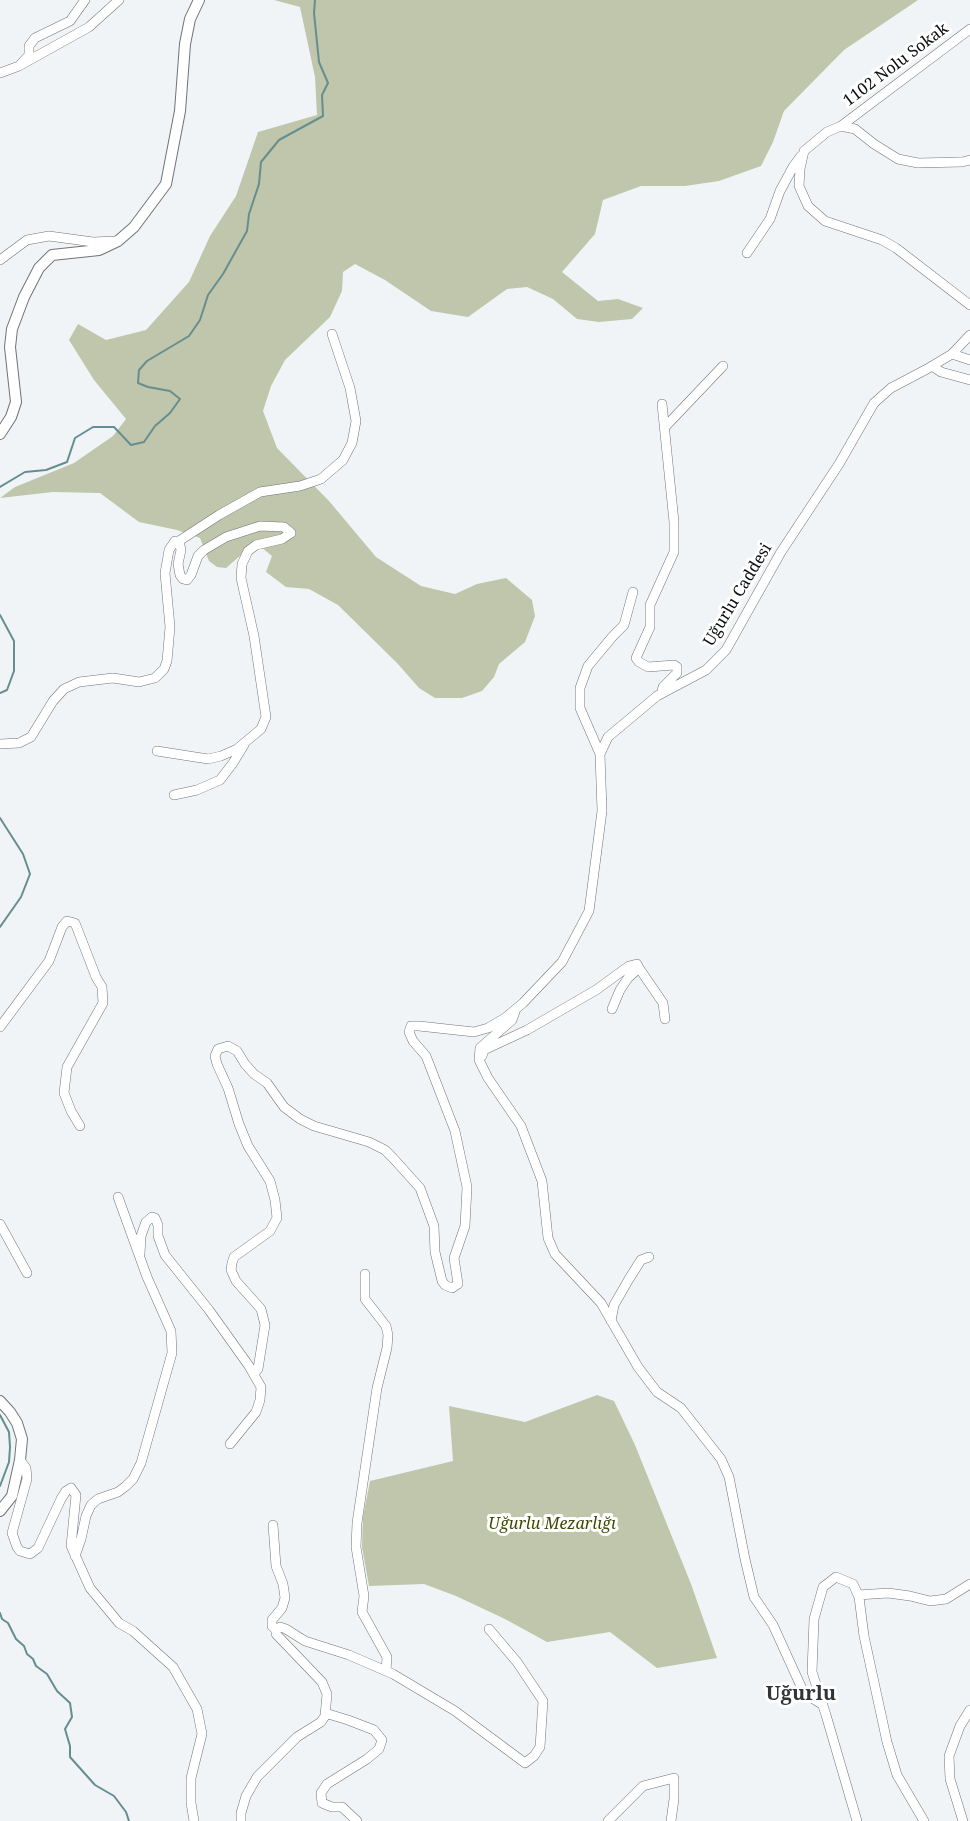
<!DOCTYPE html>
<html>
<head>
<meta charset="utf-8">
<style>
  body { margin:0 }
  canvas { display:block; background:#f1f4f7 }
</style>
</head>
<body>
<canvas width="970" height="1821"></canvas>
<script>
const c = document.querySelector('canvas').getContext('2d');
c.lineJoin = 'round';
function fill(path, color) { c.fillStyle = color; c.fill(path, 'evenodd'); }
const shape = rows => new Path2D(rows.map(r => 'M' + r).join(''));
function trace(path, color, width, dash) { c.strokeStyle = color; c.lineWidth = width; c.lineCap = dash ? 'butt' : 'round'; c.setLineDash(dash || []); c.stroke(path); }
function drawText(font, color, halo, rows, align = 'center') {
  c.font = font + ' "Noto Serif",serif'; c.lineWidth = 6; c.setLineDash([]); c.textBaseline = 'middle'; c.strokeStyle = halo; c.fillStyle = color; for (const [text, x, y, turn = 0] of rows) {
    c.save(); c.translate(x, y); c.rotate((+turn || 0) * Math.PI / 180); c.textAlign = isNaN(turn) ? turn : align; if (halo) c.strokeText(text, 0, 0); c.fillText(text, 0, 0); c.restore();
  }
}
fill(shape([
  [274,0,918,0,844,50,784,111,773,142,761,166,719,181,685,186,641,186,603,200,595,234,562,272,598,301,618,299,643,308,632,319,599,322,577,319,553,299,527,287,507,289,468,317,431,311,385,280,355,264,343,272,342,291,330,317,285,360,271,386,263,411,277,448,329,501,376,557,421,586,455,594,477,584,506,578,532,600,535,616,525,642,499,664,494,677,482,691,462,698,435,698,419,688,397,663,338,605,309,589,286,587,266,572,272,556,261,547,241,555,226,568,217,567,209,561,200,538,177,530,139,522,100,493,53,492,0,498,15,487,74,463,113,436,126,419,94,380,69,340,78,324,106,340,146,330,189,282,210,236,236,196,258,132,317,115,315,77,300,7],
  [597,1395,614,1401,635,1445,691,1584,717,1658,657,1668,610,1632,547,1642,505,1619,456,1596,424,1584,369,1586,362,1547,363,1517,370,1481,453,1461,449,1406,525,1422]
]), '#bfc6ab');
trace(shape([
  [0,487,25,472,46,470,67,462,75,438,93,427,114,427,131,445,144,442,155,426,170,413,180,399,170,391,148,387,138,383,139,370,147,361,189,336,200,320,208,295,223,274,247,231,249,214,259,184,261,162,279,140,323,116,322,95,328,83,319,62,314,13,315,0],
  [0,615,14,641,14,671,7,690,0,693],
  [0,818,23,854,30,874,21,897,0,927],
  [0,1415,9,1432,10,1447,9,1462,0,1486],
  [0,1613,2,1619,8,1623,16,1639,24,1646,27,1654,33,1659,36,1666,47,1674,57,1691,70,1703,72,1717,65,1729,70,1746,70,1757,95,1785,114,1796,126,1812,129,1821]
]), '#668e90', 2);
const minor = shape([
  [19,66,89,27,119,0],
  [0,73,19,66,29,55,29,46,35,38,70,21,85,0],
  [841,126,970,29],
  [970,160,962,162,918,163,898,159,874,144,855,129,841,126,827,132,804,151,800,169,799,186,808,206,825,221,882,240,896,248,970,305],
  [747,253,770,219,780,191,793,167,801,156],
  [0,260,27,240,49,236,93,242,116,241],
  [952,354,970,360],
  [932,366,941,372,970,380],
  [662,404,674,522,674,552,650,605,650,627,636,658,639,662,648,667,674,665,677,667,677,673,663,687,662,691],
  [664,428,723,366],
  [0,744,19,743,31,737,53,701,64,689,79,682,113,678,139,682,155,678,164,669,167,661,170,627,165,573,169,550,175,541,179,541,219,515,260,492,300,486,321,479,343,460,352,443,356,421,350,388,332,334],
  [157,751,208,759,221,756,237,749,261,729,266,717,254,636,241,578,242,564,248,551,256,545,282,539,291,533,284,527,260,526,226,537,204,550,198,556,191,575,187,580,183,579,180,575,178,564,181,550,179,541],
  [600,754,580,708,580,688,588,666,613,636,624,625,633,592],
  [174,795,197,790,220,780,233,763,244,745],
  [639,968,663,1003,665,1019],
  [516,1009,512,1020,480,1048,479,1060,488,1078,521,1126,542,1181,548,1238,555,1254,601,1303,638,1367,657,1392,681,1408,721,1459,729,1477,745,1559,754,1597,773,1625,804,1693,823,1705],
  [0,1027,49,961,62,927,67,921,75,923,96,977,102,987,103,1003,67,1067,64,1093,71,1111,80,1126],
  [482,1056,484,1050,527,1030,596,990,629,966,637,964,639,968,628,978,620,990,612,1009],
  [0,1224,27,1273],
  [140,1254,141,1236,146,1222,152,1217,155,1218,158,1225,158,1236,165,1255,209,1310,249,1366,261,1387,260,1400,256,1412,230,1444],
  [365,1274,365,1299,386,1326,388,1335,387,1348,377,1388,357,1523,356,1547,364,1596,362,1612,387,1657,386,1671],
  [611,1321,614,1305,629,1279,641,1260,649,1257],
  [254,1374,258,1369,265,1325,261,1309,236,1281,231,1270,232,1263,234,1257,270,1231,277,1218,275,1200,270,1181,248,1146,239,1124,228,1088,217,1064,215,1056,218,1049,228,1046,237,1051,245,1064,254,1074,267,1083,284,1107,300,1119,314,1126,369,1142,385,1150,393,1158,420,1188,434,1226,435,1252,442,1281,445,1285,452,1288,458,1284,454,1258,465,1226,467,1187,455,1131,426,1056,413,1041,409,1032,411,1026,419,1026,474,1032,488,1028,505,1018,523,1003,562,962,589,911,602,811,600,754,608,737,657,696,706,670,726,650,781,552,839,464,874,403,891,388,927,369,952,354,970,335],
  [20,1460,26,1468,27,1479,12,1533,17,1547,20,1551,30,1554,38,1548,61,1499,66,1491,71,1488,76,1495,71,1546,90,1588,119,1623,133,1631,173,1667,197,1709,202,1734,191,1778,191,1803,194,1821],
  [273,1525,276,1566,283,1584,285,1598,282,1608,272,1620,272,1626,276,1630],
  [75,1556,81,1539,86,1516,91,1505,98,1499,118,1492,126,1486,133,1479,141,1463,172,1353,171,1331,147,1277,118,1197],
  [858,1595,888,1593,910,1596,930,1601,946,1599,970,1584],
  [325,1713,348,1720,374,1730,382,1740,379,1749,367,1759,327,1784,321,1793,322,1803,332,1807,342,1807,357,1821],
  [241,1821,241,1813,246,1796,257,1777,297,1737,321,1722,325,1716,327,1694,322,1682,276,1634,276,1630,280,1627,286,1629,305,1641,349,1655,393,1674,455,1711,525,1763,534,1756,540,1747,543,1701,517,1662,489,1629],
  [608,1821,643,1786,674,1778,674,1799,671,1821],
  [857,1821,826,1715,812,1672,814,1619,823,1587,836,1577,853,1584,859,1597,864,1636,887,1742,897,1775,924,1821],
  [963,1821,950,1779,949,1756,960,1726,970,1710]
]);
const major = shape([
  [0,434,11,417,16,402,10,347,12,329,24,297,39,268,52,255,99,250,118,241,134,227,166,184,180,111,185,44,190,19,199,0],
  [0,1401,10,1412,17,1423,22,1439,20,1460,12,1496,0,1511]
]);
trace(minor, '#717477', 10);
trace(major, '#717477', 12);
trace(minor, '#fff', 9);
trace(major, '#fff', 10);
drawText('16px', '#0c0d0e', '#fff', [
  ["1102 Nolu Sokak",896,65,-37],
  ["Uğurlu Caddesi",738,595,-59]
]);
drawText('italic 16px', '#3d4800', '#fff', [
  ["Uğurlu Mezarlığı",552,1524]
]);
drawText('bold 20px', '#323537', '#fff', [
  ["Uğurlu",801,1694]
]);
</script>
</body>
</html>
